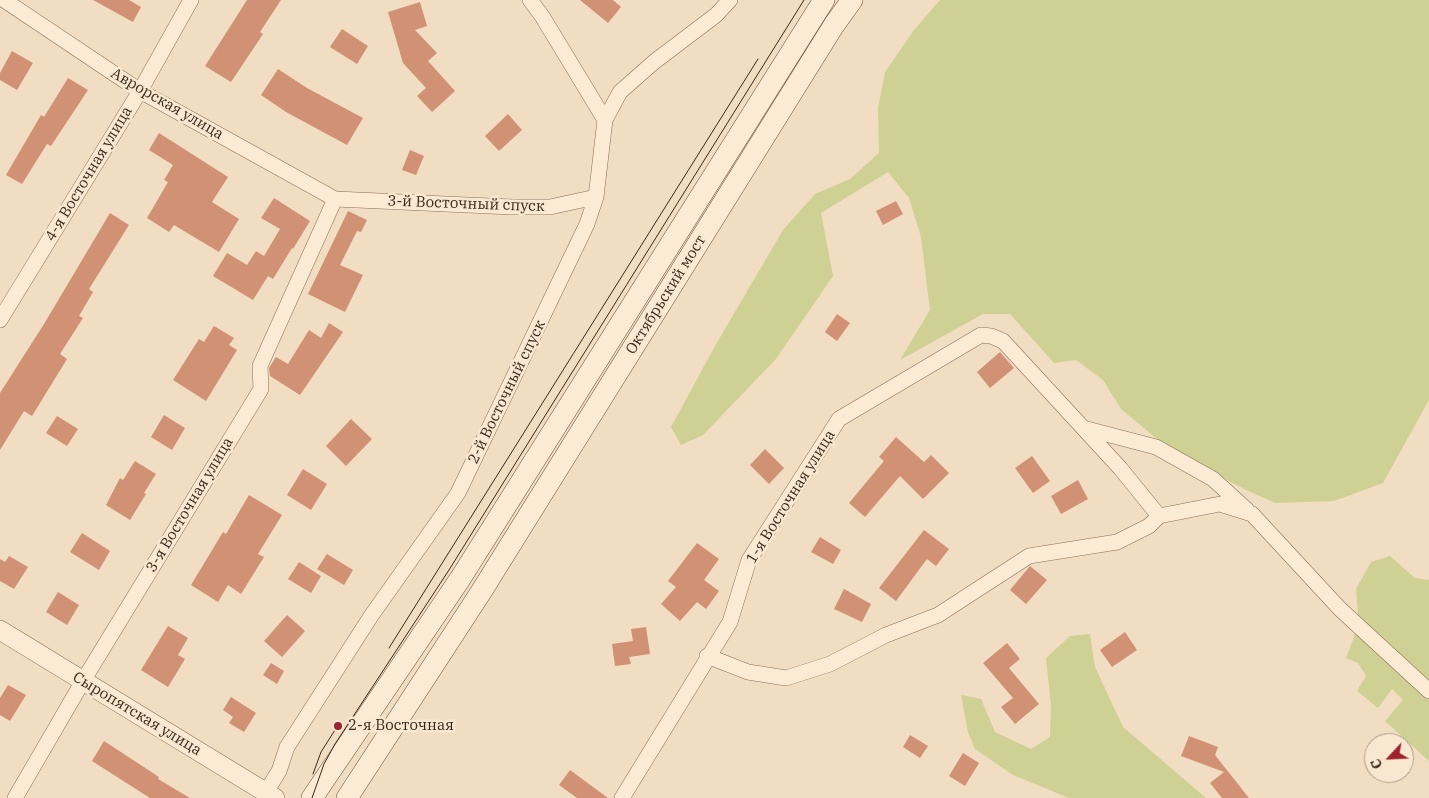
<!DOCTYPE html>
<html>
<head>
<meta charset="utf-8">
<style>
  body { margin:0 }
  #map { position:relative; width:1429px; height:798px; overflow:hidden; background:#f1ddc1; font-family:"IBM Plex Serif",serif }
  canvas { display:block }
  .north { position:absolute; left:1364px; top:733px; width:50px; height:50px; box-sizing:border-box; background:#f8e8d1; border:1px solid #ac9b89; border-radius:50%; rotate:245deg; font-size:14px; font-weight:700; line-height:20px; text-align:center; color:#3a281c }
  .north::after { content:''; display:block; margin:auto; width:18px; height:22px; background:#9e2331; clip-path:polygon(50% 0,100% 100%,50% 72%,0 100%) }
</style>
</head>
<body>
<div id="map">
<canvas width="1429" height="798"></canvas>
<div class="north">С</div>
</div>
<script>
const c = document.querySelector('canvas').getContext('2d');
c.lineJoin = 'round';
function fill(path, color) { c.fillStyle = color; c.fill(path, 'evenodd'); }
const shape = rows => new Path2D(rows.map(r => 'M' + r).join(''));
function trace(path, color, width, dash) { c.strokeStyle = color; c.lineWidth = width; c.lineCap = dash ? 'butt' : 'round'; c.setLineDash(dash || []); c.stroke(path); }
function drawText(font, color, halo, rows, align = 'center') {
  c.font = font + ' "IBM Plex Serif",serif'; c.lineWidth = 5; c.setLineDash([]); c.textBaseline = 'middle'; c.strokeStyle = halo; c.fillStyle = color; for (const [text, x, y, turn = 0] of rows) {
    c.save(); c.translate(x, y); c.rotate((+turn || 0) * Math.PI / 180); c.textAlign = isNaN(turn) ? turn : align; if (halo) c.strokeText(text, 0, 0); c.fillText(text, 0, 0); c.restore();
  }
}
fill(shape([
  [940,0,1429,0,1429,400,1383,483,1334,501,1275,503,1240,487,1168,448,1121,409,1103,380,1076,360,1054,363,1010,314,983,314,900,360,930,310,921,237,909,198,888,172,821,213,833,276,776,359,703,435,681,445,671,427,715,346,783,230,815,194,850,179,879,153,878,108,885,72,914,30],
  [1390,556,1415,578,1429,580,1429,761,1385,721,1403,700,1392,689,1378,708,1357,691,1366,676,1358,663,1346,658,1354,637,1358,615,1356,589,1371,562],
  [1090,634,1095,667,1123,727,1206,798,1069,798,1013,775,975,749,968,732,961,695,981,699,995,732,1031,749,1050,737,1051,705,1046,658,1070,636]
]), '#cfd094');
fill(shape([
  [93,0,129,0,141,7,133,22],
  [247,0,281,0,260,32,263,34,231,82,205,66],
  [580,0,613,0,621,7,608,23],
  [420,2,427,26,415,30,437,53,428,61,455,91,432,112,417,96,426,88,403,63,388,12],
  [342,29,368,46,357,64,330,47],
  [12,51,33,63,17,90,0,80,0,73],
  [278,69,307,88,363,118,347,145,286,112,261,95],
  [68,78,88,90,51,146,47,144,22,184,6,175,41,115,44,117],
  [508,114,522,130,499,151,485,136],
  [159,133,228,177,212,202,239,219,219,252,174,225,169,232,147,218,168,182,164,180,173,165,149,150],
  [410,150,424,156,416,175,402,170],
  [274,198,310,221,293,249,292,248,273,279,268,276,253,300,213,276,227,253,247,265,256,251,264,256,280,229,261,218],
  [896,201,903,214,883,225,876,211],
  [348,211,367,220,361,232,357,231,340,265,363,275,345,312,308,294],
  [110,213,129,225,89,289,93,292,79,316,83,318,60,354,67,359,32,416,24,411,0,450,0,393,44,324],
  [837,314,850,323,837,341,825,332],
  [329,323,343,332,300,395,270,376,269,368,276,357,288,364,309,330,321,338],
  [214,326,234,338,229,345,237,350,206,401,173,380,199,339,204,342],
  [1000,352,1014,368,990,388,977,372],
  [164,415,185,428,172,450,151,437],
  [57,416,78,429,67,446,46,433],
  [351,419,372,439,346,466,326,446],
  [896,437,924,462,931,455,949,473,923,499,900,476,865,517,849,503,884,461,879,457],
  [765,449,784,468,769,484,750,465],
  [1032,456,1050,481,1033,493,1015,468],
  [135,461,156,474,144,493,146,494,130,520,106,505,120,478,123,480],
  [303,469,327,484,311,510,287,495],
  [1078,480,1088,499,1061,514,1051,496],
  [249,495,282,515,258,554,264,557,241,594,228,585,218,602,191,585,223,532,226,534],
  [924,530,949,549,936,566,927,559,896,601,879,588],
  [82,533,110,551,99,570,70,552],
  [820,537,841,550,833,564,811,552],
  [697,543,719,559,704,580,719,591,706,609,697,602,680,621,661,604,676,587,668,581],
  [327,554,353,570,344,585,317,569],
  [9,556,28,567,14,589,0,581,0,559,5,562],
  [299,562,321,576,311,593,288,579],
  [1030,566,1047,580,1026,604,1010,590],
  [844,589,871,604,862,622,834,609],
  [58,592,79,605,67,625,46,612],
  [287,615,305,631,282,657,264,641],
  [168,626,188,638,178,655,185,659,168,687,141,670],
  [646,627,650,654,629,657,631,664,615,666,612,644,633,641,631,629],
  [1125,632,1137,650,1112,667,1100,650],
  [1007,643,1020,659,1009,668,1039,704,1015,724,1001,707,1013,698,983,663],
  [271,663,284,671,277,684,263,675],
  [8,685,26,695,10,721,0,715,0,698],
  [231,697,256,713,244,732,229,723,233,717,223,710],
  [910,735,928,746,920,758,903,747],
  [1189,736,1218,747,1215,755,1249,798,1222,798,1210,783,1224,772,1181,756],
  [104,741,159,777,158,779,190,798,150,798,92,761],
  [963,753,979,763,965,786,949,776],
  [570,770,608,798,577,798,559,785]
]), '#d19174');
const minor = shape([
  [4,0,140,91,335,199,512,207,550,207,596,197],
  [530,0,542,16,605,120],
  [0,320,140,91,191,0],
  [1083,428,1156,447,1213,479,1247,510],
  [1159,516,1220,504,1252,514,1340,609,1429,691],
  [707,656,748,672,786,678,830,664,886,635,938,615,1029,556,1117,542,1149,526,1159,516],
  [266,792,279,771,287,747,371,616,458,493,587,224,596,197,605,120,620,92,654,62,716,15,730,0],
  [15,798,83,681,261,389,260,366,335,199],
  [622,798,730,622,749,560,839,419,981,335,991,336,1003,341,1120,468,1159,516]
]);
const tertiary = shape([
  [0,630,275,798]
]);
const secondary = shape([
  [312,798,460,579,824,0],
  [347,798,481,592,834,25,852,0]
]);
trace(minor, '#8b6d57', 16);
trace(tertiary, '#8b6d57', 20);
trace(secondary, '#6d4e3a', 22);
trace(minor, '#fbebd5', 15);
trace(tertiary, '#fbebd5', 19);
trace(secondary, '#fbebd5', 21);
trace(shape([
  [389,648,758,59],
  [313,774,321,752,335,730],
  [312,798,324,764,335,744,449,570,804,0]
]), '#3a281c', 1);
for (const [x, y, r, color] of [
  [338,726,5,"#9e2331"]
]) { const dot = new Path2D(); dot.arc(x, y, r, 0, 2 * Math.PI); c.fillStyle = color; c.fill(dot); trace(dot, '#f8e8d1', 2); }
drawText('15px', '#3a281c', '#f8e8d1', [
  ["Аврорская улица",167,104,30],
  ["4-я Восточная улица",89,174,-59],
  ["3-й Восточный спуск",466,204,2],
  ["Октябрьский мост",666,295,-58],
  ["2-й Восточный спуск",507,392,-64],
  ["1-я Восточная улица",791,497,-58],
  ["3-я Восточная улица",190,505,-59],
  ["Сыропятская улица",137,714,31]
]);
drawText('15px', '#3a281c', '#f8e8d1', [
  ["2-я Восточная",348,726]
], 'left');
</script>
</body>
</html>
